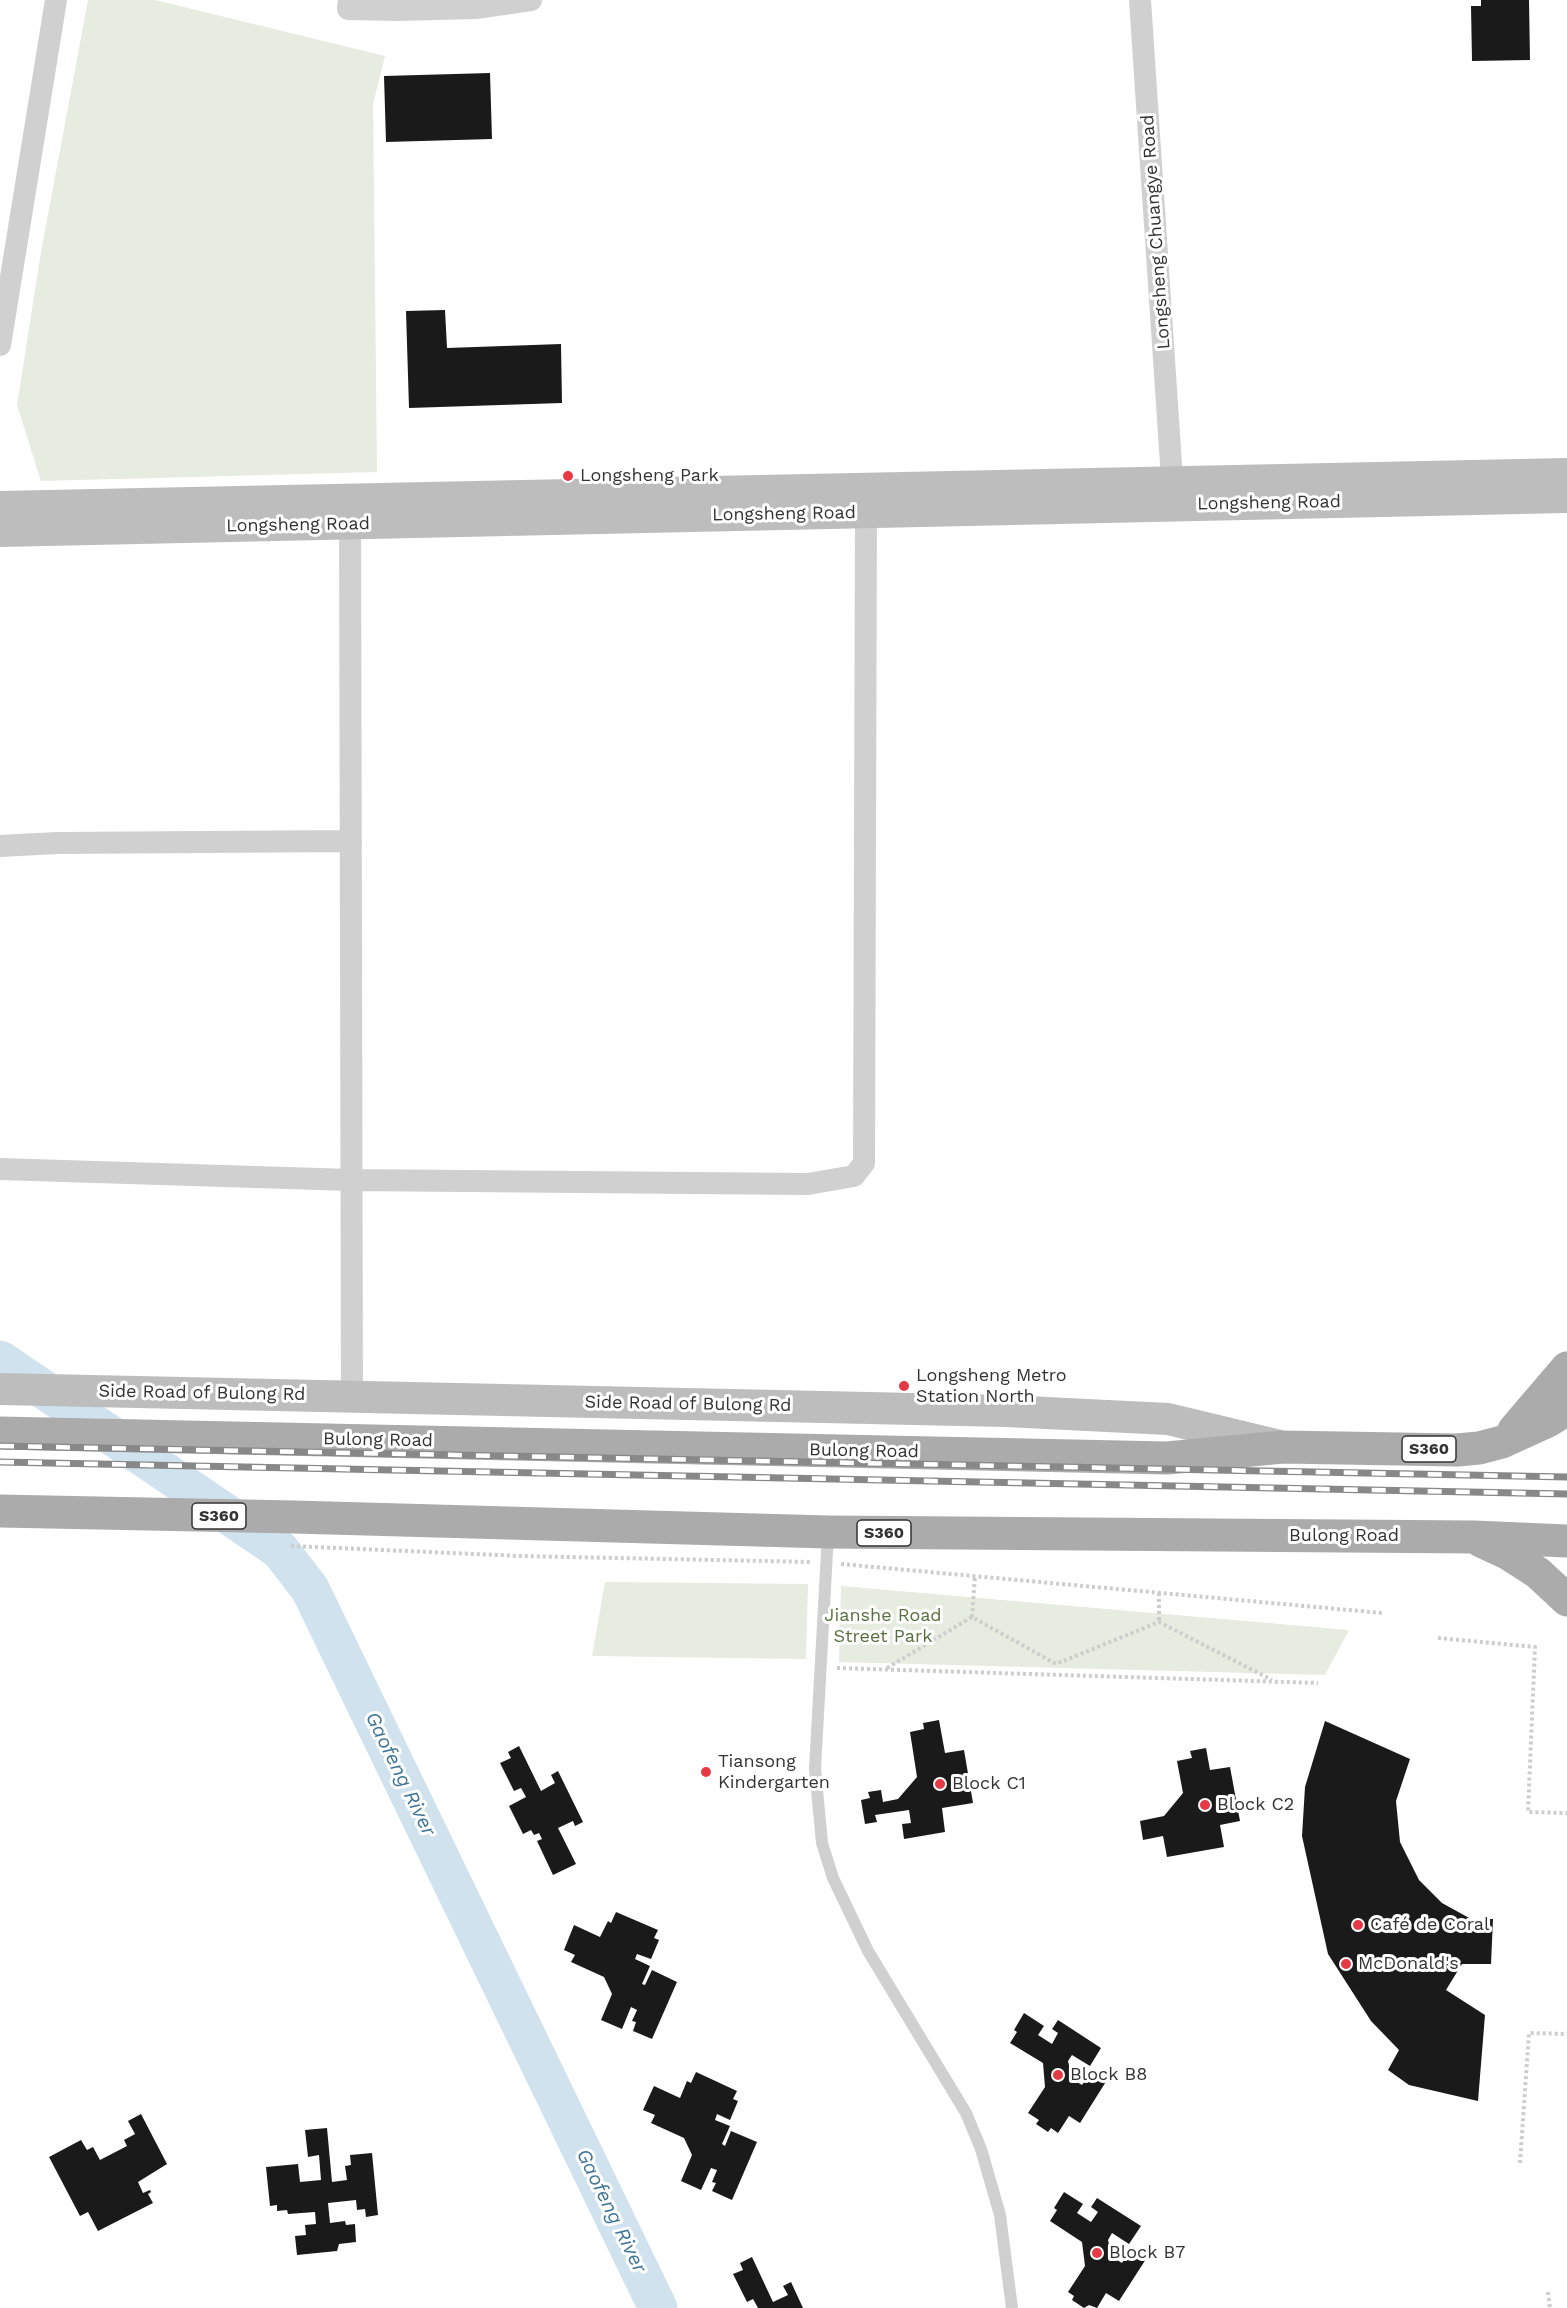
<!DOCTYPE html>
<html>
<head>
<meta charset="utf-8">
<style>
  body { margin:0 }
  canvas { display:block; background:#fff }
</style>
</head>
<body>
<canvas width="1567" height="2308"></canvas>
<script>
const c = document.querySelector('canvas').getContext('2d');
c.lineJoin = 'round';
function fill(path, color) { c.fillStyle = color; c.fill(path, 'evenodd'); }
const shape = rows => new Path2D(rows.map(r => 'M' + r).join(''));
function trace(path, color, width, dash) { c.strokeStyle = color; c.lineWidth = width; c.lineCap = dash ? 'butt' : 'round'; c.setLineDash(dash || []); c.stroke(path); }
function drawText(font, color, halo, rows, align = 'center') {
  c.font = font + ' "Work Sans",sans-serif'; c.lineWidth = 6; c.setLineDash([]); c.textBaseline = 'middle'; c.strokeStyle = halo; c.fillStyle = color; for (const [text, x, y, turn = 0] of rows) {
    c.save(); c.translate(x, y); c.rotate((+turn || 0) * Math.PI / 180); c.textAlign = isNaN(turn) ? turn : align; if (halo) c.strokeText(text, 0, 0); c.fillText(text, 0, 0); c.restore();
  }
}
fill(shape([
  [88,0,155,0,385,56,373,104,377,472,41,481,17,405,41,252],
  [605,1582,808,1584,806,1659,592,1656],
  [841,1586,1349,1630,1325,1675,839,1662]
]), '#e6ecdf');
trace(shape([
  [0,1360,280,1550,310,1589,658,2308]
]), '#cfe2ee', 39);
fill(shape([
  [1481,0,1529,0,1530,60,1472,61,1471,6,1481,6],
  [490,73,492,139,386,142,384,76],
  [445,310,447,348,561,344,562,403,409,408,406,311],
  [939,1720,945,1753,964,1750,973,1803,942,1808,945,1832,904,1839,902,1824,911,1823,909,1810,875,1815,877,1822,865,1824,861,1800,870,1798,868,1792,881,1790,883,1802,898,1799,917,1777,910,1732,924,1729,923,1723],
  [1325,1721,1410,1759,1396,1801,1400,1842,1419,1880,1442,1903,1471,1919,1493,1919,1491,1964,1462,1964,1446,1990,1485,2015,1478,2101,1409,2085,1388,2070,1399,2050,1371,2021,1328,1954,1302,1836,1305,1787],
  [519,1746,541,1791,555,1783,551,1775,558,1771,583,1822,575,1826,573,1821,558,1828,576,1864,553,1875,537,1841,542,1839,539,1833,534,1835,531,1830,523,1834,509,1806,526,1797,521,1788,514,1791,500,1763,511,1758,508,1752],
  [1206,1748,1210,1770,1230,1767,1240,1821,1220,1825,1224,1847,1167,1857,1163,1836,1143,1840,1140,1821,1164,1816,1183,1793,1177,1761,1192,1758,1190,1751],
  [616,1912,658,1930,654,1938,659,1940,651,1959,637,1954,635,1959,650,1966,642,1984,645,1985,652,1970,677,1982,652,2039,633,2031,636,2022,632,2021,637,2010,631,2007,622,2029,601,2020,612,1994,604,1977,571,1962,575,1955,564,1950,574,1925,600,1937,608,1921,611,1923],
  [1024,2013,1044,2026,1038,2035,1052,2044,1058,2033,1052,2029,1058,2020,1101,2048,1090,2066,1072,2055,1068,2061,1072,2079,1082,2085,1091,2071,1107,2080,1080,2123,1069,2116,1058,2133,1051,2128,1048,2132,1036,2124,1039,2120,1028,2113,1045,2087,1043,2063,1010,2043,1017,2032,1014,2030],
  [696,2072,737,2091,733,2099,738,2101,730,2120,717,2114,715,2120,730,2126,722,2144,725,2146,731,2131,757,2142,732,2200,712,2191,716,2183,712,2182,717,2170,711,2168,701,2190,681,2181,692,2155,684,2138,651,2123,655,2115,643,2110,654,2086,680,2098,687,2081,691,2083],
  [141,2114,167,2164,138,2182,143,2193,150,2190,151,2192,148,2194,153,2203,98,2231,88,2212,80,2216,49,2157,81,2140,87,2150,93,2147,100,2160,127,2146,124,2140,135,2134,128,2121],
  [327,2128,332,2182,347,2180,345,2166,351,2165,350,2155,372,2153,378,2215,366,2217,365,2209,357,2210,356,2200,328,2203,330,2223,345,2221,346,2225,355,2224,356,2242,339,2244,337,2251,297,2255,295,2236,306,2235,305,2225,316,2224,315,2212,288,2214,287,2210,277,2211,277,2205,270,2206,266,2167,298,2164,300,2182,321,2180,319,2155,308,2157,305,2130],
  [1064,2192,1083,2204,1077,2213,1091,2222,1098,2212,1091,2207,1097,2198,1141,2226,1129,2244,1112,2233,1108,2240,1112,2257,1122,2263,1131,2249,1146,2259,1119,2301,1106,2293,1097,2308,1089,2305,1084,2308,1072,2300,1074,2296,1068,2292,1085,2266,1082,2242,1050,2221,1057,2210,1054,2208],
  [752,2257,773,2302,788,2295,783,2286,791,2282,803,2308,758,2308,753,2299,747,2302,733,2274,743,2270,740,2263]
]), '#1a1a1a');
trace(shape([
  [291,1546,521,1556,811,1562],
  [841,1564,1382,1613],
  [1159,1593,1159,1622],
  [972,1617,975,1576],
  [1438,1638,1535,1647,1528,1812,1567,1813],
  [837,1668,1318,1683],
  [887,1668,972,1617,1056,1664,1159,1622,1272,1680],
  [1520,2163,1529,2033,1567,2034],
  [1548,2292,1550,2308]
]), '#cdcdcd', 4, [3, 3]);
trace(shape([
  [828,1534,815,1769,822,1843,833,1878,868,1951,966,2113,981,2149,1000,2215,1012,2308]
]), '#d0d0d0', 12);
trace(shape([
  [349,0,348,9,398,10,476,8,531,0],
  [1140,0,1171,464],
  [0,345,56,0],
  [350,510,352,1396],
  [0,846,57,843,351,841],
  [0,1169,351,1180,808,1184,854,1176,864,1163,866,512]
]), '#d0d0d0', 22);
trace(shape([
  [0,507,1567,474],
  [0,531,1567,497],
  [0,1389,1006,1411,1168,1419,1276,1445]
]), '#bdbdbd', 32);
trace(shape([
  [1514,1430,1567,1368],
  [0,1433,1167,1458,1283,1447,1457,1450,1479,1448,1502,1442,1548,1421,1567,1409],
  [0,1511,294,1517,828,1532,1474,1537,1567,1541],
  [1481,1541,1507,1553,1538,1573,1567,1600]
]), '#ababab', 33);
const rail = shape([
  [0,1446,1567,1477],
  [0,1462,1567,1494]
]);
trace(rail, '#888', 7);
trace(rail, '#fff', 4.5, [14]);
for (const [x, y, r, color] of [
  [568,476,6,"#e63946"],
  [904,1386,6,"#e63946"],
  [706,1772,6,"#e63946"],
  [940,1784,6,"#e63946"],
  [1205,1805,6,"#e63946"],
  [1358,1925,6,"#e63946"],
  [1346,1964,6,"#e63946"],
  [1058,2075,6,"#e63946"],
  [1097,2253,6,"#e63946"]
]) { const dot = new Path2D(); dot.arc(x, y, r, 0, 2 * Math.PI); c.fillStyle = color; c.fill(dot); trace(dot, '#fff', 2); }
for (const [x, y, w] of [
  [1429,1449,54],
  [219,1516,54],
  [884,1533,54]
]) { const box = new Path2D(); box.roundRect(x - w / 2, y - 13, w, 26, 4.5); c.fillStyle = '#fff'; c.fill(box); trace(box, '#333', 1.5); }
drawText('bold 16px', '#333', null, [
  ["S360",1429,1449],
  ["S360",219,1516],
  ["S360",884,1533]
]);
drawText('18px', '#333', '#fff', [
  ["Longsheng Chuangye Road",1156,232,-94],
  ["Longsheng Road",1269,503,-1],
  ["Longsheng Road",784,514,-1],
  ["Longsheng Road",298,525,-1],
  ["Side Road of Bulong Rd",202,1393,1],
  ["Side Road of Bulong Rd",688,1404,1],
  ["Bulong Road",378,1440,1],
  ["Bulong Road",864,1451,1],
  ["Bulong Road",1344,1536]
]);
drawText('18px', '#333', '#fff', [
  ["Longsheng Park",580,476],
  ["Longsheng Metro",916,1376],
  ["Station North",916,1397],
  ["Tiansong",718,1762],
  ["Kindergarten",718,1783],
  ["Block C1",952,1784],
  ["Block C2",1217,1805],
  ["Café de Coral",1370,1925],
  ["McDonald's",1358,1964],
  ["Block B8",1070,2075],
  ["Block B7",1109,2253]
], 'left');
drawText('18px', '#56703f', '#fff', [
  ["Jianshe Road",883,1616],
  ["Street Park",883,1637]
]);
drawText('italic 20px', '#3f7597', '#fff', [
  ["Gaofeng River",400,1774,64],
  ["Gaofeng River",611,2211,64]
]);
</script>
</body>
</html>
